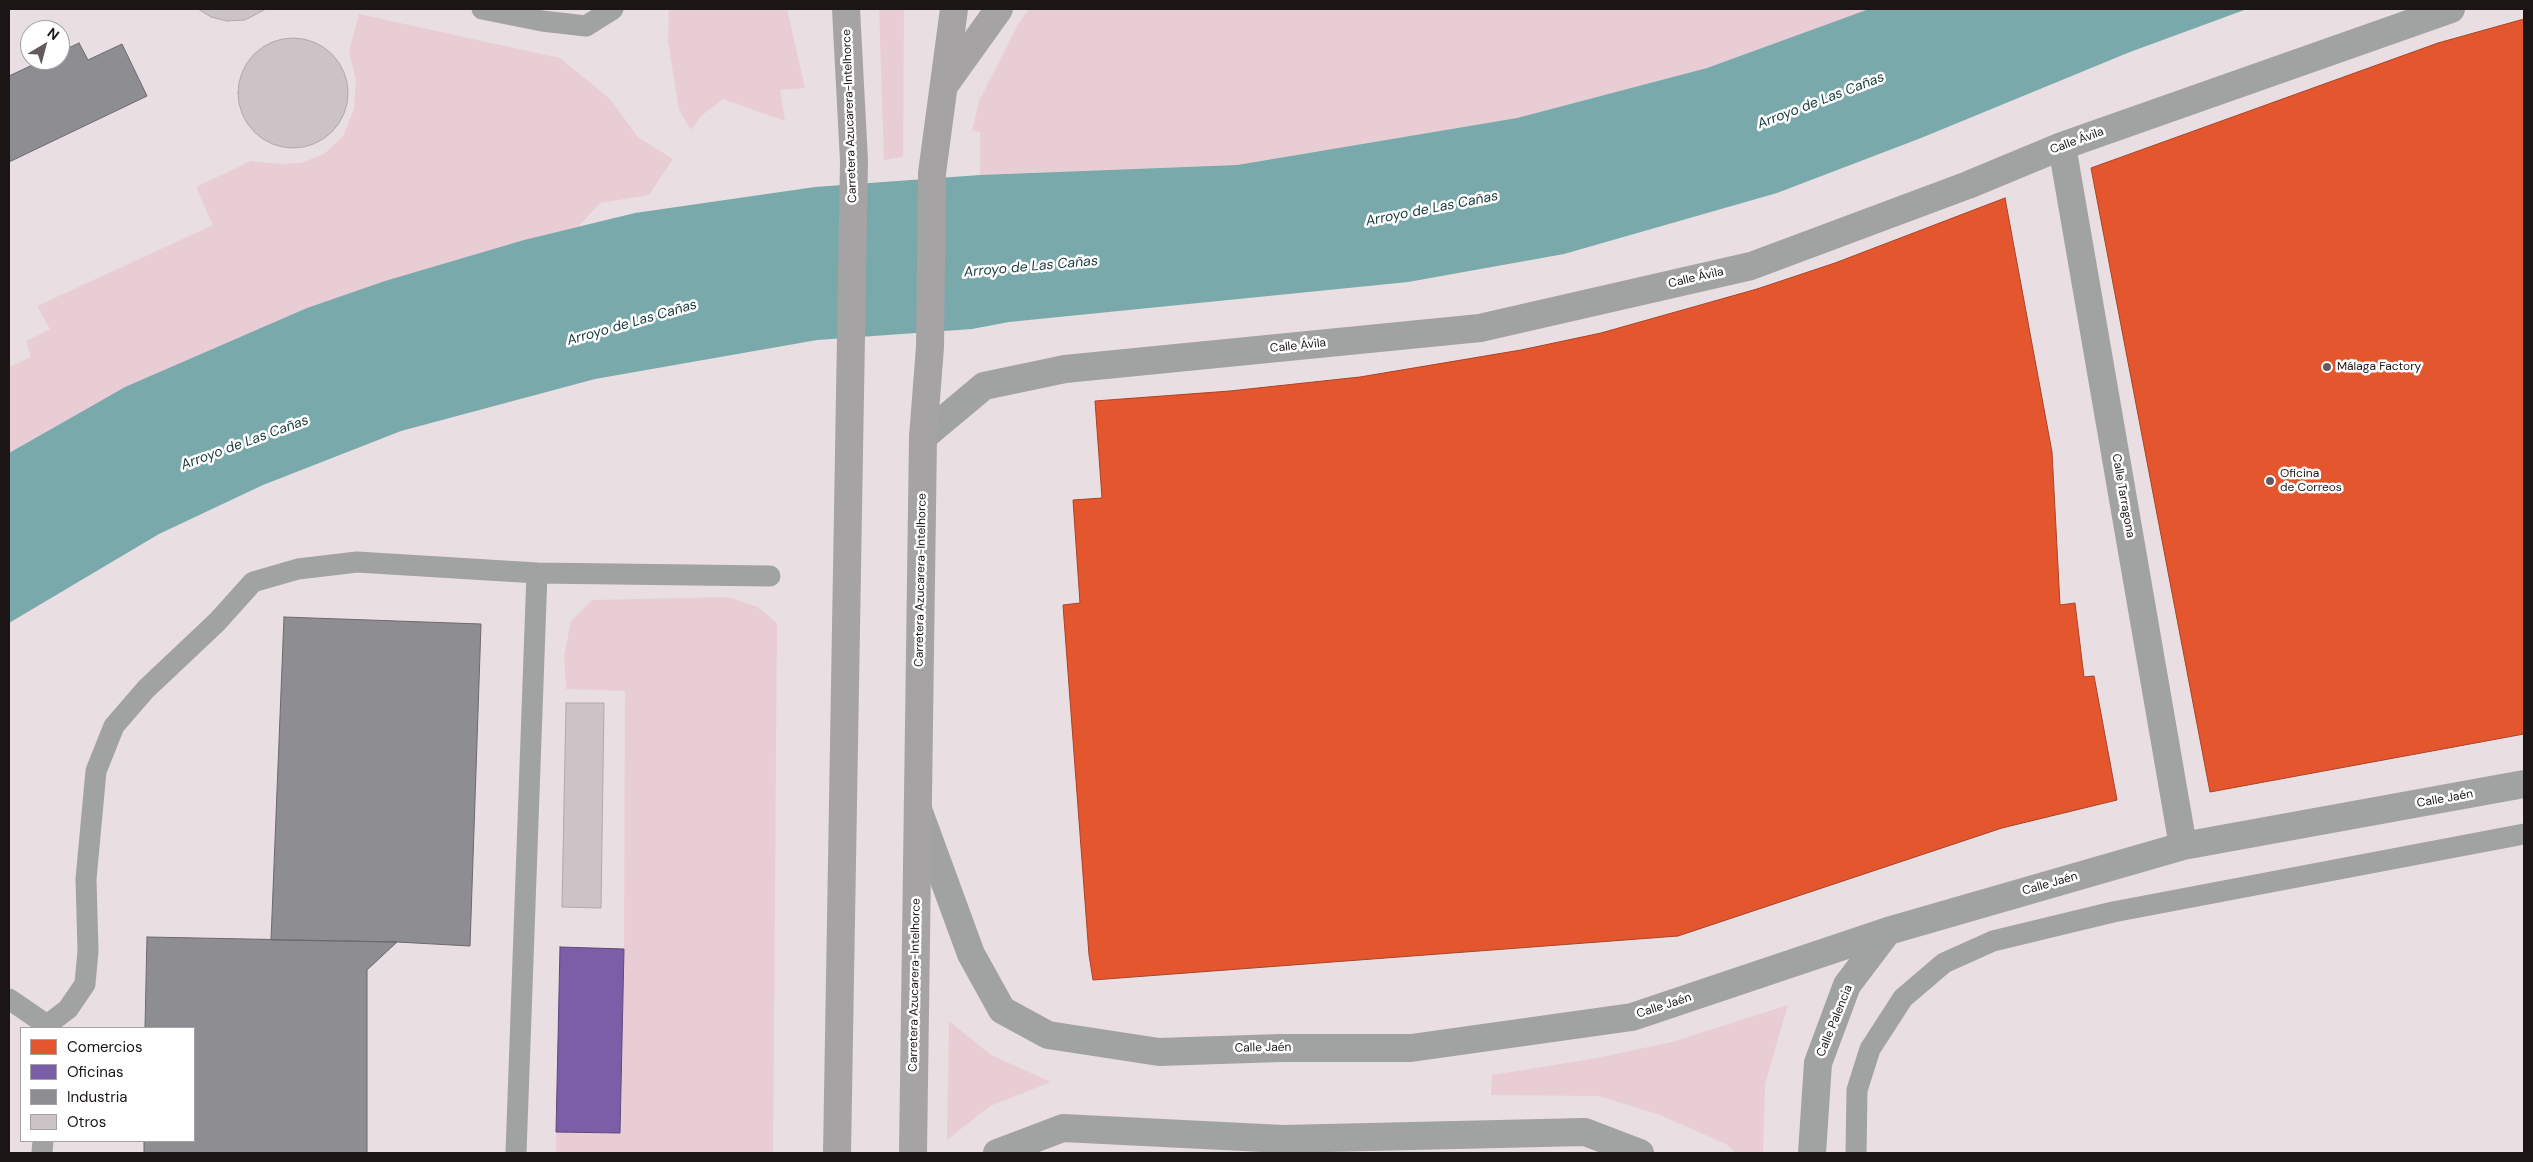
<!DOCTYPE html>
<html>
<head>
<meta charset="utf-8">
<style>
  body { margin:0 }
  #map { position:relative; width:2533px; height:1162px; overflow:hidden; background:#e9dee1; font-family:"DM Sans",sans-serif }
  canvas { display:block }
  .frame { position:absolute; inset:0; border:10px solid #1b1516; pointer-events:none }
  .legend { position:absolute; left:20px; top:1027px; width:175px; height:115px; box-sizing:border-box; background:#fff; border:1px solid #a4a1a2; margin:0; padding:6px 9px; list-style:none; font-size:15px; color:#1b1516 }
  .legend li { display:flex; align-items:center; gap:10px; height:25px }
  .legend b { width:25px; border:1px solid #a4a1a2 }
  .north { position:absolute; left:20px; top:20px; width:50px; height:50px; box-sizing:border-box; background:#fff; border:1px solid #a4a1a2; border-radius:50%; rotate:37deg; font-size:14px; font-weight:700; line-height:20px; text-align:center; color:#1b1516 }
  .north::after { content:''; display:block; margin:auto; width:18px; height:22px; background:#635b5d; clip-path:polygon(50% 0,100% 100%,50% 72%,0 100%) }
</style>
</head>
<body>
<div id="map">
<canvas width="2533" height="1162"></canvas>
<div class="frame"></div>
<ul class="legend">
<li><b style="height:14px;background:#e4572e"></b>Comercios</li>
<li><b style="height:14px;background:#7b5ea7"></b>Oficinas</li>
<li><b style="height:14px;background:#8d8d92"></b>Industria</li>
<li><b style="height:14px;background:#cbc3c5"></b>Otros</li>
</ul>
<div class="north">N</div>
</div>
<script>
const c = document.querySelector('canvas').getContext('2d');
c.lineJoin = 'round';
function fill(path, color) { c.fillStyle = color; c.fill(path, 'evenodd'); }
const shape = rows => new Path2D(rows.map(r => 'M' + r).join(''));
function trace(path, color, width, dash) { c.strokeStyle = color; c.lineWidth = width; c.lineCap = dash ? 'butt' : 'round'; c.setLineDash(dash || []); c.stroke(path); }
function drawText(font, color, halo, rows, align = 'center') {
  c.font = font + ' "DM Sans",sans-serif'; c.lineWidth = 5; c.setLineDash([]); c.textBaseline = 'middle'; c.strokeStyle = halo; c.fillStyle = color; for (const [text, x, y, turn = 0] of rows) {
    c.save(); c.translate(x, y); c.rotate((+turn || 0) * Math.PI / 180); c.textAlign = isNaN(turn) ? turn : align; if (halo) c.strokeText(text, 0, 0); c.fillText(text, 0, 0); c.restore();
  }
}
fill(shape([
  [669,9,787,9,805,88,780,90,785,121,723,99,701,116,691,130,679,110,668,41],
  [879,9,904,9,903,157,884,160],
  [1029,9,1869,9,1707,68,1517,118,1237,165,980,175,980,132,972,131,979,101,1018,24],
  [359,14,560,58,610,99,638,137,673,159,649,195,600,203,578,227,524,240,125,387,9,453,9,367,31,357,26,341,50,329,37,306,213,225,196,187,251,161,279,164,301,163,324,154,343,136,354,109,356,81,349,51],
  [728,597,758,607,777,623,773,1153,556,1153,556,1132,620,1133,624,949,625,691,566,689,564,656,571,621,592,600],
  [1788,1005,1765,1084,1763,1153,1736,1153,1726,1144,1660,1115,1598,1096,1491,1095,1492,1075,1597,1058,1672,1042],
  [949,1021,991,1055,1051,1082,990,1106,947,1140]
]), '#e8ced4');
fill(shape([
  [1869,9,2247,9,2130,52,1921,138,1777,193,1564,254,1408,282,1009,322,972,329,817,340,595,379,401,431,263,485,159,534,9,623,9,453,125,387,307,308,385,281,524,240,635,213,815,187,980,175,1237,165,1517,118,1707,68]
]), '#7aa9ac');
const shops = shape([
  [2524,19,2524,734,2210,792,2091,168,2438,43,2524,19],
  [2005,198,2052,452,2060,605,2075,603,2084,677,2094,676,2117,800,2002,828,1678,936,1093,980,1089,955,1063,605,1080,603,1073,500,1102,498,1095,401,1230,391,1360,377,1521,350,1601,333,1757,289,1835,263,2005,198]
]);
fill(shops, '#e4572e');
trace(shops, '#a84327', 1);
const offices = shape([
  [560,947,624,949,620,1133,556,1132,560,947]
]);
fill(offices, '#7b5ea7');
trace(offices, '#5e487c', 1);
const industry = shape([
  [79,43,88,60,122,44,147,96,9,162,9,76,43,60,60,60,60,52,79,43],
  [284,617,481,624,470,946,397,942,271,940,284,617],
  [147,937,397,942,367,970,367,1153,144,1153,144,1141,194,1141,194,1028,145,1028,147,937]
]);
fill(industry, '#8d8d92');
trace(industry, '#6b696d', 1);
const building = shape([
  [198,9,266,9,245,20,227,21,211,17,198,9],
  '238 93a55 55 0 1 1 110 0a55 55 0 1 1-110 0Z',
  [566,703,604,703,601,908,562,907,566,703]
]);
fill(building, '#cbc3c5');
trace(building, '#b0a9ab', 1);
trace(shape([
  [482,9,542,21,586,26,613,9],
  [9,999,47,1025,47,1028],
  [47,1025,68,1009,85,984,88,951,86,879,96,771,114,726,146,689,217,622,253,582,298,569,357,562,537,573,770,576],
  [42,1153,43,1141],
  [516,1153,537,573],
  [1856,1153,1857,1090,1870,1049,1903,998,1944,963,1993,941,2113,912,2524,834]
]), '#a1a2a2', 21);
trace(shape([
  [2062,146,2183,846],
  [923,437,984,386,1065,369,1480,328,1751,266,1968,185,2062,146,2451,9],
  [919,812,971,954,1002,1010,1048,1035,1159,1052,1281,1048,1411,1048,1632,1017,1888,931,2183,846,2524,784],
  [997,1153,1063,1128,1283,1139,1585,1132,1640,1153],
  [1812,1153,1818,1063,1847,985,1888,931]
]), '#a1a2a2', 28);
trace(shape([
  [946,83,999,9],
  [837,1153,854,161,846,9],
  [913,1153,923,437,930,347,932,173,954,9]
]), '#a6a3a5', 28);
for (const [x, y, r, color] of [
  [2327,367,5,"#635b5d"],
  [2270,481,5,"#635b5d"]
]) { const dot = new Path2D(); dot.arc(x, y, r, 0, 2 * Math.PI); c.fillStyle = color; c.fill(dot); trace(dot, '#fff', 2); }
drawText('12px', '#1b1516', '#fff', [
  ["Carretera Azucarera-Intelhorce",850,116,-92],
  ["Calle Ávila",2077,141,-20],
  ["Calle Ávila",1696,278,-13],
  ["Calle Ávila",1298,346,-6],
  ["Calle Tarragona",2123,496,80],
  ["Carretera Azucarera-Intelhorce",921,580,-89],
  ["Calle Jaén",2445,799,-10],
  ["Calle Jaén",2050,884,-16],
  ["Carretera Azucarera-Intelhorce",915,985,-89],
  ["Calle Jaén",1664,1006,-18],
  ["Calle Palencia",1835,1021,-68],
  ["Calle Jaén",1263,1048,-1]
]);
drawText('12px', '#1b1516', '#fff', [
  ["Málaga Factory",2337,367],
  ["Oficina",2280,474],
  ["de Correos",2280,488]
], 'left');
drawText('italic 14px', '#15393a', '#fff', [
  ["Arroyo de Las Cañas",1821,101,-21],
  ["Arroyo de Las Cañas",1432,209,-11],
  ["Arroyo de Las Cañas",1031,267,-5],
  ["Arroyo de Las Cañas",632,323,-16],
  ["Arroyo de Las Cañas",245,443,-20]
]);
</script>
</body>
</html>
